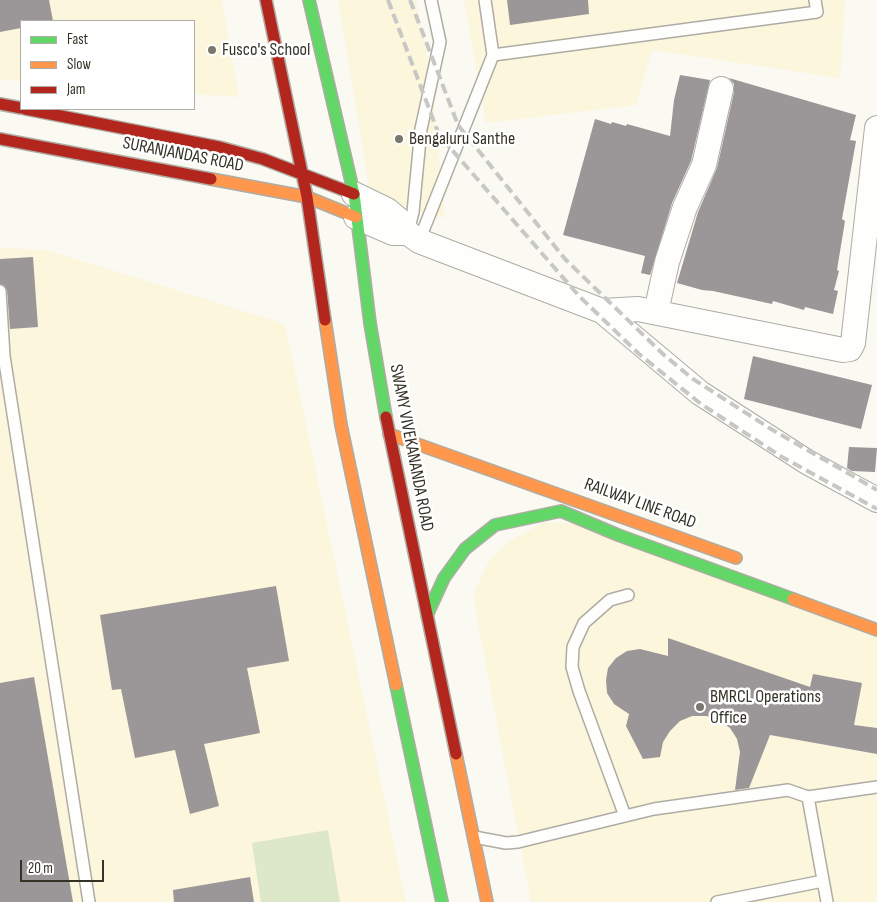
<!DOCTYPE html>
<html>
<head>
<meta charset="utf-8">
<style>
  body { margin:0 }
  #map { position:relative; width:877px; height:902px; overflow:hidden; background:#faf9f2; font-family:"Sofia Sans Condensed",sans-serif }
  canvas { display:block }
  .legend { position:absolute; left:20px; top:20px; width:175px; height:90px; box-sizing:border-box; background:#fff; border:1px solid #aeada8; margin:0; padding:6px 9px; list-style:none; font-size:15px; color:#353326 }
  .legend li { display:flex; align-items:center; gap:10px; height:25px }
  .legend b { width:25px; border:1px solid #aeada8 }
  .scale { position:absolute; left:20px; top:860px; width:84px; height:22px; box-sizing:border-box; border:2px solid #353326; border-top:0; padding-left:6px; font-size:15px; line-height:18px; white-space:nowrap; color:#353326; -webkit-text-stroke:4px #fff; paint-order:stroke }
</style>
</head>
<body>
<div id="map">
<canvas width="877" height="902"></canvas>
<ul class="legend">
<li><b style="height:6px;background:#63d668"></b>Fast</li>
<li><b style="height:6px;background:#ff974d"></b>Slow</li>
<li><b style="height:6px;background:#b3261e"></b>Jam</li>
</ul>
<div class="scale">20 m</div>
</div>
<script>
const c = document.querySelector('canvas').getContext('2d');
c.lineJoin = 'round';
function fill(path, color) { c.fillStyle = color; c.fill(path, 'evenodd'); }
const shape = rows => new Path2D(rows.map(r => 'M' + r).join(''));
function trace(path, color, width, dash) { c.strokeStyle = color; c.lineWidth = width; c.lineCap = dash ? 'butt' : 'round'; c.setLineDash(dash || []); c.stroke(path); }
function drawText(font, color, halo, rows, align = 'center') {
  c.font = font + ' "Sofia Sans Condensed",sans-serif'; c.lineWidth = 5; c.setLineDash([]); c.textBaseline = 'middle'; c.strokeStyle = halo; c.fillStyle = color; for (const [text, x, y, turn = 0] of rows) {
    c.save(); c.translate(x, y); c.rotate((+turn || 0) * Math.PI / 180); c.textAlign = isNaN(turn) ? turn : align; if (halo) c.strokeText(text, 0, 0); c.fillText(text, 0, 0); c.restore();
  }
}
fill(shape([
  [0,0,222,0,239,97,194,94,194,21,21,21,21,81,0,79],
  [338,0,416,0,431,74,445,218,372,203],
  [464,0,845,0,840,78,652,50,636,105,486,123],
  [0,248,47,250,285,324,406,902,0,902],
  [543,523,574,523,877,638,877,902,531,902,477,618,474,592,489,561,509,541]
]), '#fbf6dc');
fill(shape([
  [328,830,340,902,261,902,252,843]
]), '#dde7ca');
fill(shape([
  [0,0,49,0,53,21,21,21,21,28,0,32],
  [507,0,588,0,589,14,510,25],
  [680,75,710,80,691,161,672,203,650,275,641,273,645,256,563,235,595,119,611,124,612,122,626,126,627,124,670,136,674,100],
  [729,78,856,115,850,140,856,141,842,219,845,221,837,270,839,271,834,290,838,291,833,314,805,307,804,310,773,301,772,304,713,291,702,290,677,283,698,212,717,168,734,92,734,84],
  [33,257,38,327,10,329,7,290,0,284,0,259],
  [753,356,872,385,861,429,744,399],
  [849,447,877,448,875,472,852,471,847,468],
  [276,586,289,661,247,668,260,733,204,744,219,806,190,814,175,750,135,758,121,689,112,690,100,615],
  [668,638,810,687,813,674,862,683,854,725,877,728,877,754,770,735,749,788,735,790,740,752,737,739,730,728,719,720,706,716,692,716,680,721,670,731,663,742,660,757,643,759,626,726,629,714,614,704,607,693,606,680,608,668,616,658,627,651,640,649,668,656],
  [34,677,73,902,0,902,0,683],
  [250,877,254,902,174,902,173,890]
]), '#9b9799');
const lane = shape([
  [485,0,493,55,817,12,815,0],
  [408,231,413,212,421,129,440,42,431,0],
  [419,241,493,55],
  [0,291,4,356,89,902],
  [808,797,877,787],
  [625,816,579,691,572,667,573,647,584,623,610,600,628,595],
  [474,837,506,843,518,842,654,809,788,790,808,797,827,902],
  [717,902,823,881]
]);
const street = shape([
  [354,194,387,210,399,220,408,233,419,241,602,311,700,393,807,462,877,500],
  [356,217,393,233,408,233],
  [602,311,638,309,843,350,850,349,853,343,877,128],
  [656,312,667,262,685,207,704,165,721,89]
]);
const fast = shape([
  [309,0,354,194,370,323,386,417],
  [427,615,444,578,465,549,495,525,561,511,618,535,793,599],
  [396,685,442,902]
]);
const slow = shape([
  [211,179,307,197,356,217],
  [325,320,341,425,396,685],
  [389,434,736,558],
  [793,599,877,630],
  [456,754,487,902]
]);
const jam = shape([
  [266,0,307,197,325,320],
  [0,104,21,108],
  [25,109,219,147,263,159,354,194],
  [0,139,211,179],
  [386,417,456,754]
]);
trace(lane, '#aeaca3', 14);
trace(street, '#aeaca3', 26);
trace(fast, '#aeaca3', 14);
trace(slow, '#aeaca3', 14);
trace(jam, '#aeaca3', 14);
trace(lane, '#fefefd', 11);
trace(street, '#fefefd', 24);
trace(fast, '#63d668', 11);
trace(slow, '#ff974d', 11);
trace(jam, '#b3261e', 11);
trace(shape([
  [388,0,439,135,579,296,639,354,701,404,782,457,877,509],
  [410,0,458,125,565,259,664,355,693,379,771,429,877,490]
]), '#c7c7c4', 4, [10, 5]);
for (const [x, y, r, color] of [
  [212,50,5,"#7a786d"],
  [399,139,5,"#7a786d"],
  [700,707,5,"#7a786d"]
]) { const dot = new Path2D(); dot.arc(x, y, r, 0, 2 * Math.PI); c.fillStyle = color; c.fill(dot); trace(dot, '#fff', 2); }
drawText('18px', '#353326', '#fff', [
  ["Fusco's School",222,50],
  ["Bengaluru Santhe",409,139],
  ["BMRCL Operations",710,697],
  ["Office",710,718]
], 'left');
drawText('18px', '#353326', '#fff', [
  ["SURANJANDAS ROAD",183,155,11],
  ["SWAMY VIVEKANANDA ROAD",411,448,79],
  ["RAILWAY LINE ROAD",640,504,20]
]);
</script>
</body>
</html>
